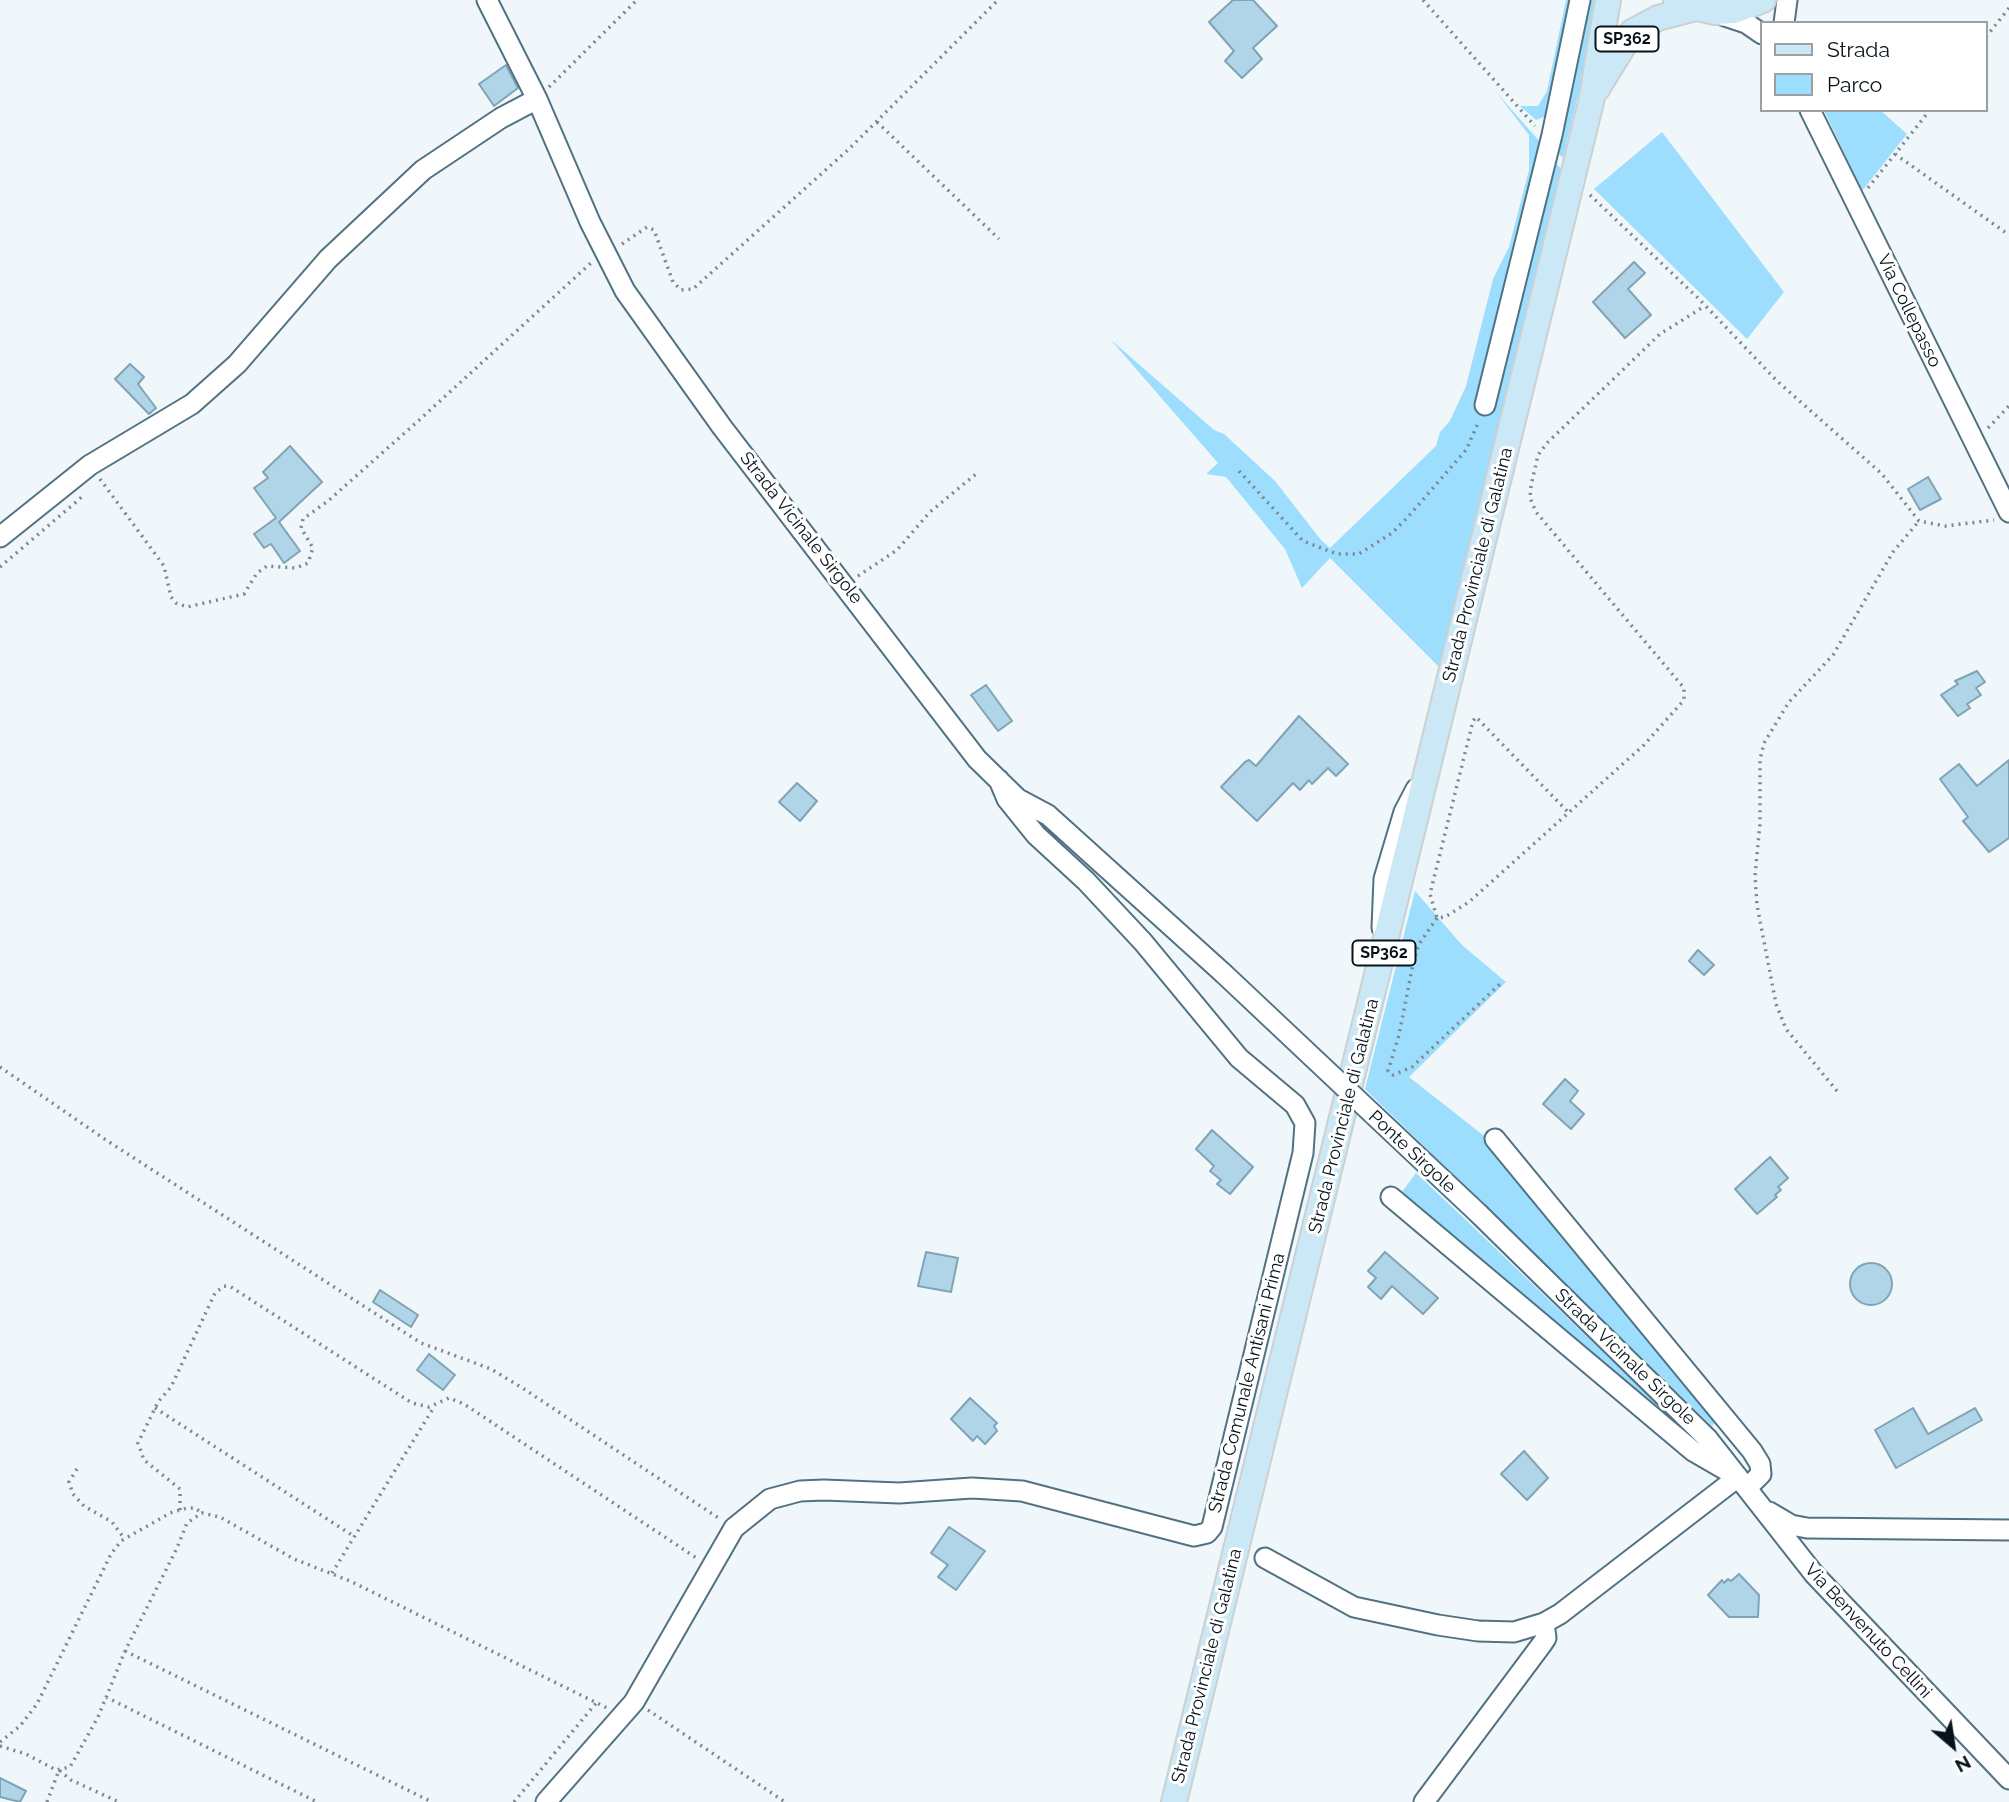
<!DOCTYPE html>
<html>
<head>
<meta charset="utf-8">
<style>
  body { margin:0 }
  #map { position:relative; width:2009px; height:1802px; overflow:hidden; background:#f0f7fb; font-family:Raleway,sans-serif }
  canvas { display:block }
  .legend { position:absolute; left:1760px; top:21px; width:228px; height:91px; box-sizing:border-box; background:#fff; border:2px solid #9ba1a3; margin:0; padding:9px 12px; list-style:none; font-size:21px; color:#06131a }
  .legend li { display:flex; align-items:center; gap:14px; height:35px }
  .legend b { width:35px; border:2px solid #9ba1a3 }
  .north { position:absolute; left:1918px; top:1711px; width:70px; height:70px; -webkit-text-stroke:5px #fff; paint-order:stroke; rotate:151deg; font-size:19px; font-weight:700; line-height:28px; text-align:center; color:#06131a }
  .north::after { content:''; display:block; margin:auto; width:24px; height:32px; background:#06131a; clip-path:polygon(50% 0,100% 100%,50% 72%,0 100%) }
</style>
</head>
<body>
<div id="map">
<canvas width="2009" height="1802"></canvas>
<ul class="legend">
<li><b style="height:9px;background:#cbe8f7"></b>Strada</li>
<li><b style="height:19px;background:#9dddfe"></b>Parco</li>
</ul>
<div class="north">N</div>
</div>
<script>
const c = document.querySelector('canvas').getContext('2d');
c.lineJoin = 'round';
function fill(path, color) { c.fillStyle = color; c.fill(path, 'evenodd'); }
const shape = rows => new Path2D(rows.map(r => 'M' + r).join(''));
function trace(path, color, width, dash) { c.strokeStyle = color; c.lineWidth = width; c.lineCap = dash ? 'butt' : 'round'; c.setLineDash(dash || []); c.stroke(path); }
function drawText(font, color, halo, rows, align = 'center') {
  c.font = font + ' Raleway,sans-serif'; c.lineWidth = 6; c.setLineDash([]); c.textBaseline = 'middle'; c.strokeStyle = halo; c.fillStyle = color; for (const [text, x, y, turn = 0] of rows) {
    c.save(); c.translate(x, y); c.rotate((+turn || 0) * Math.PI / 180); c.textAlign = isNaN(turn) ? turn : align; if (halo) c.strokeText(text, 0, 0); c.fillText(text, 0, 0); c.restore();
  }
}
fill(shape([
  [1566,0,1574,0,1547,116,1536,120,1520,106,1538,106,1547,91],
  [1588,0,1601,0,1563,158,1556,151],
  [1496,92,1541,143,1476,405,1480,415,1487,413,1554,162,1561,168,1439,667,1330,558,1302,588,1285,549,1226,477,1206,474,1218,463,1110,339,1214,430,1224,434,1275,481,1321,540,1330,548,1436,446,1440,432,1450,421,1466,386,1493,279,1509,247,1529,170,1529,135],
  [1824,110,1880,110,1907,134,1862,191],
  [1662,132,1784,292,1747,339,1594,189],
  [1415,891,1462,945,1506,982,1409,1077,1488,1139,1702,1405,1715,1422,1712,1426,1365,1089],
  [1416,1173,1466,1220,1689,1435,1399,1196]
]), '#9dddfe');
const building = shape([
  [1233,0,1253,0,1277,26,1253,48,1262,59,1242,78,1225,61,1234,51,1209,22,1233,0],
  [506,65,518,88,494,106,479,84,506,65],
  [1634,262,1645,273,1628,289,1651,315,1625,338,1593,302,1634,262],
  [130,364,144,377,138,384,156,408,149,414,115,379,130,364],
  [290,446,322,482,279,522,300,551,284,563,271,544,264,548,254,534,276,518,254,488,268,478,263,472,290,446],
  [1928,477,1941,499,1920,510,1908,489,1928,477],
  [1977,671,1985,682,1976,688,1981,695,1967,704,1970,708,1958,716,1941,695,1958,684,1955,681,1977,671],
  [986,685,1012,721,998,731,971,695,986,685],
  [1299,716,1348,764,1336,776,1328,768,1312,784,1309,780,1300,790,1293,783,1257,821,1221,787,1245,762,1249,760,1256,766,1299,716],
  [2009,760,2009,838,1989,852,1963,821,1968,817,1940,779,1959,764,1977,786,2009,760],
  [797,783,817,801,800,821,779,802,797,783],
  [1698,950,1714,965,1704,975,1689,961,1698,950],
  [1565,1079,1578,1091,1570,1101,1584,1114,1571,1129,1543,1104,1565,1079],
  [1212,1130,1253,1167,1230,1194,1217,1184,1221,1180,1210,1171,1214,1166,1196,1149,1212,1130],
  [1770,1157,1788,1178,1778,1187,1781,1190,1775,1195,1777,1197,1757,1214,1735,1189,1770,1157],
  [926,1252,958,1258,951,1292,918,1286,926,1252],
  [1385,1252,1438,1298,1423,1314,1392,1286,1381,1299,1368,1287,1376,1278,1368,1271,1385,1252],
  '1850 1284a21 21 0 1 1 42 0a21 21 0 1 1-42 0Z',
  [380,1290,418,1315,411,1327,373,1302,380,1290],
  [429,1354,455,1375,443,1390,417,1370,429,1354],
  [970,1398,997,1423,994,1426,997,1431,985,1444,977,1436,973,1441,951,1419,970,1398],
  [1913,1408,1928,1434,1975,1408,1982,1420,1896,1468,1875,1430,1913,1408],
  [1524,1451,1548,1478,1527,1500,1501,1474,1524,1451],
  [949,1527,985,1551,956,1590,938,1577,948,1565,931,1553,949,1527],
  [1739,1574,1759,1595,1758,1617,1729,1617,1708,1595,1722,1580,1724,1583,1728,1579,1731,1581,1739,1574],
  [0,1778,26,1791,20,1802,0,1797,0,1778]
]);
fill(building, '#b0d4e8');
trace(building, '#80a3b5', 2);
const minor = shape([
  [487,0,537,99,590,222,625,291,722,427,977,759,1018,799,1048,815,1223,973],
  [1716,13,1746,23,1762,34],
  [1784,23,1787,0],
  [1810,110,2009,512],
  [1485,405,1552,135,1580,0],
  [0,537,90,465,192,404,237,364,328,259,423,170,501,118,537,99],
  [1382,928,1384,879,1404,812,1416,789],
  [1495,1139,1752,1451,1760,1464,1761,1474,1747,1488],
  [1479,1214,1708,1439,1814,1574,2009,1779],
  [1769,1512,1791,1525,1807,1528,2009,1530],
  [1265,1558,1354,1607,1438,1625,1478,1631,1514,1632,1544,1623,1560,1614,1738,1477,1693,1451,1391,1197],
  [546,1802,634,1702,734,1528,770,1499,800,1491,824,1490,899,1493,972,1488,1022,1491,1194,1536,1207,1533,1212,1527,1303,1153,1305,1123,1295,1105,1239,1058,1143,942,1086,881,1036,835,1007,799,999,780],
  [1424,1802,1542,1644,1546,1638,1544,1623]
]);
const major = shape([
  [1676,3,1715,12,1734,11,1763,0],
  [1597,89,1632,32,1658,18,1692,9],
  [1174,1802,1591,102,1608,0]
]);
trace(minor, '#517283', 23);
trace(major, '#cdd0d1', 28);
trace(shape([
  [1423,0,1535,126],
  [1986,37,2009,8],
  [549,87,637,0],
  [877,122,999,239],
  [1895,154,2009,235],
  [1868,188,1930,110],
  [1590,195,1699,299,1777,381,1882,474,1919,521,1945,526,1994,520],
  [622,244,647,227,654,230,673,282,681,290,693,289,849,149,998,0],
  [1988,428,2009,406],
  [1239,471,1303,541,1337,554,1359,554,1392,533,1407,518,1466,450,1479,421],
  [100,479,164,566,171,597,176,603,187,607,244,594,257,573,267,566,296,568,308,563,313,548,301,528,303,519,328,501,417,422,592,262],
  [0,567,83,496],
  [858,576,897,550,930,512,976,474],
  [1567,811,1476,717,1473,721,1430,894,1437,918,1445,917,1469,902,1644,745,1684,700,1684,688,1536,512,1530,498,1531,486,1538,455,1547,443,1660,334,1705,306],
  [1437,918,1419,944,1414,959,1399,1035,1388,1071,1393,1075,1412,1067,1502,982],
  [0,1067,106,1140,421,1343,491,1369,524,1389,720,1519],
  [1837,1091,1786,1029,1776,1004,1757,905,1755,876,1760,823,1760,760,1764,743,1789,702,1833,655,1893,552,1919,521],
  [155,1408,355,1537],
  [77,1469,69,1482,73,1494,84,1506,112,1522,124,1538],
  [180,1510,180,1489,144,1460,138,1443,158,1402,171,1387,215,1293,224,1286,231,1287,412,1403,429,1407,449,1398,464,1404,698,1559],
  [332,1573,434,1407],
  [125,1651,432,1802],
  [106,1697,317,1802],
  [648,1710,785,1802],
  [0,1742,20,1726,37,1704,111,1554,121,1541,170,1513,187,1508,195,1508,202,1513],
  [0,1746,26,1754,56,1770,70,1767,98,1717,125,1651,177,1548,187,1523,202,1513,220,1517,294,1559,350,1581,607,1708],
  [47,1802,59,1770,71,1780,119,1802],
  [514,1802,597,1702]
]), '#7d878c', 3.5, [2, 5]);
trace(minor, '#fff', 19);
trace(major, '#cbe8f7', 24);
const minorBridge = shape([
  [1223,973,1479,1214]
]);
trace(minorBridge, '#517283', 23, []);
trace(minorBridge, '#fff', 19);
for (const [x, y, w] of [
  [1627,39,63],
  [1384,953,63]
]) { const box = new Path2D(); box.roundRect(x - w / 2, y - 12.5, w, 25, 5); c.fillStyle = '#fff'; c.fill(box); trace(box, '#06131a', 2); }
drawText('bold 16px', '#06131a', null, [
  ["SP362",1627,39],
  ["SP362",1384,953]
]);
drawText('18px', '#06131a', '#fff', [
  ["Via Collepasso",1909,311,64],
  ["Strada Vicinale Sirgole",801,528,52],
  ["Strada Provinciale di Galatina",1478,565,-76],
  ["Strada Provinciale di Galatina",1344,1116,-76],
  ["Ponte Sirgole",1412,1152,43],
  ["Strada Vicinale Sirgole",1625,1357,44],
  ["Strada Comunale Antisani Prima",1247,1383,-76],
  ["Via Benvenuto Cellini",1868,1631,47],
  ["Strada Provinciale di Galatina",1207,1666,-76]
]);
</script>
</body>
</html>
